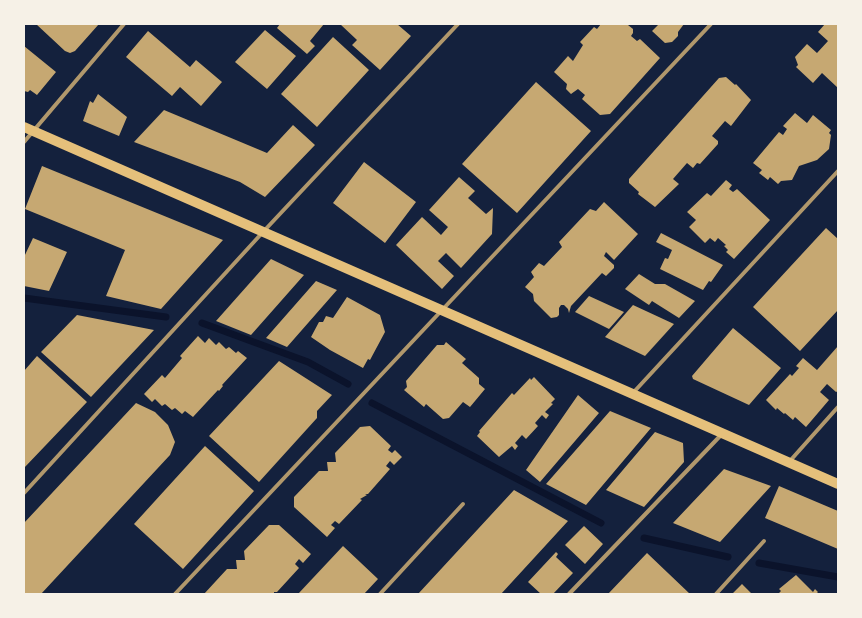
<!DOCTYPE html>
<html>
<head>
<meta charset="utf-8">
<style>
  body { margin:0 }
  #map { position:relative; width:862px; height:618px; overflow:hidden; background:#14213d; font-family:"IBM Plex Serif",serif }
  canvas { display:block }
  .frame { position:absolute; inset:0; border:25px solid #f6f1e7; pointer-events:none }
</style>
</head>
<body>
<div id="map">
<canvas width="862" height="618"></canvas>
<div class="frame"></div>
</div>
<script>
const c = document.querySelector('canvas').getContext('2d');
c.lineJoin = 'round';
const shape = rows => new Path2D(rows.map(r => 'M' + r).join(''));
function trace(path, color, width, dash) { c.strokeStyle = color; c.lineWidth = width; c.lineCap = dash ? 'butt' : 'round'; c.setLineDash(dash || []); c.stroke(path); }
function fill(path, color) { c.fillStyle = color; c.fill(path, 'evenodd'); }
trace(shape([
  [24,298,166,317],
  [202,323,308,362,348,384],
  [372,403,601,523],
  [644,538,728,557],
  [759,563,838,577]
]), '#0b132b', 7);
fill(shape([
  [36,24,99,24,75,51,70,53,65,51],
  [280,24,324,24,310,41,315,46,307,54,277,28],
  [340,24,397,24,411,36,380,70,352,45,357,40],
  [601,24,628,25,633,29,633,33,631,36,637,41,640,39,660,58,610,114,600,115,582,99,585,95,578,89,571,94,566,89,567,84,554,72,568,56,573,61,583,45,580,42,594,27,597,29],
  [659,24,684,24,678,32,678,36,672,42,665,43,652,31],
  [825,24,838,25,838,88,822,73,813,83,796,67,798,65,795,57,807,44,817,53,828,41,818,32],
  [265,30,296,56,267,89,235,62],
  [148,31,190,67,196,60,222,82,201,106,180,87,172,96,126,57],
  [333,37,369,70,317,127,281,94],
  [24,46,56,72,37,95,30,90,28,92,24,91],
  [726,77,735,85,736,84,751,100,731,126,725,121,712,136,718,141,718,144,700,164,697,163,693,168,687,163,673,179,679,184,655,207,638,194,639,192,629,183,629,179,719,78],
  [536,82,591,131,517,213,462,164],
  [98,94,127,117,119,136,83,121,90,101,93,103],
  [164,110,267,153,293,125,315,145,265,197,240,182,134,142],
  [795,113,807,123,813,115,831,130,829,133,831,135,829,149,817,160,799,166,792,180,781,181,778,184,770,177,768,180,759,173,762,170,753,163,779,132,783,135,787,129,783,126],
  [364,162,416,202,385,243,333,203],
  [42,166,223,240,161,309,106,296,125,250,25,209],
  [459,177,475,191,468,198,486,214,493,208,492,234,461,268,446,253,438,261,454,276,442,289,396,245,422,217,441,235,448,227,429,210],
  [726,180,732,185,729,189,733,192,737,189,770,220,734,259,726,252,728,250,724,246,726,245,718,238,715,242,710,238,705,243,689,227,696,220,687,212,707,193,711,196],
  [604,202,638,234,614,260,606,252,604,256,614,265,614,268,606,276,602,273,571,306,569,313,568,309,564,305,561,305,559,308,559,315,557,317,551,318,534,301,533,294,525,287,534,277,531,272,539,263,544,266,562,247,559,242,590,209,596,211],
  [826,228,838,239,838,310,800,351,753,307],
  [661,233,723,265,711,282,709,281,703,290,660,269,665,258,668,259,672,250,656,242],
  [33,238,67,252,49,291,24,286,24,257],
  [271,259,304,275,251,335,216,321],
  [639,274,655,284,665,284,695,301,679,318,652,301,649,305,625,289],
  [316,281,337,290,287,347,266,338],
  [589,296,624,312,609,329,575,312],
  [347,297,380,315,385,332,370,360,368,359,363,368,330,350,311,337,319,322,323,322,326,316,333,318],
  [633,305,674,324,645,356,605,337],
  [77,315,154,330,91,397,41,352],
  [733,328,781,368,749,405,693,379,692,376],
  [198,336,205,343,209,338,216,345,219,342,226,349,229,347,236,353,238,351,247,358,222,385,223,386,219,391,218,390,193,417,185,411,182,414,175,408,172,410,165,404,162,406,155,399,152,402,144,394,162,375,165,378,182,358,180,356],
  [446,342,466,359,462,363,479,378,479,384,485,389,470,407,463,402,449,418,443,419,426,404,424,407,404,390,407,387,406,381,437,345,444,345],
  [838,346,838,391,836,392,827,384,820,392,829,400,806,427,795,417,793,420,785,413,784,414,777,408,776,410,766,400,790,374,792,376,799,368,796,366,803,358,817,370],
  [37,356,87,402,24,468,24,371],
  [279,361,332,395,317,411,317,418,259,482,209,436],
  [534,377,555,399,551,403,553,404,545,412,549,415,546,419,542,415,535,423,538,426,526,439,522,435,515,443,518,446,515,450,512,446,499,457,477,436,480,432,479,431,512,393,514,395,530,378,531,380],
  [578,395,599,413,540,482,526,470],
  [136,403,155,412,168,425,175,442,170,455,41,594,24,594,24,523],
  [610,411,651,428,586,505,546,484],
  [370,426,391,446,388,450,392,453,395,450,402,457,394,465,390,461,386,466,390,469,368,494,365,494,367,495,360,499,362,500,339,524,335,521,331,525,335,528,327,537,294,507,294,497,319,471,328,471,327,462,336,462,335,453,360,427],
  [655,432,683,443,684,462,644,507,606,490],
  [205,446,254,491,183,569,134,524],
  [724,469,771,486,720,542,673,523],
  [779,486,838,511,838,549,765,518],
  [514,490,568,521,501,594,418,594],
  [269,525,279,525,311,554,303,563,299,559,295,564,299,568,277,592,274,592,274,594,204,594,227,569,237,569,236,560,245,560,244,551],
  [584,526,603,544,585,564,565,545],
  [343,546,378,579,364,594,298,594],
  [556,552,558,554,556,557,573,573,553,594,541,594,528,582],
  [647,553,690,594,608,594],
  [796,575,813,592,815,589,818,592,816,594,778,594,781,591,779,589],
  [742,584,752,594,732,594]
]), '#c6a872');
trace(shape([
  [24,142,124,24],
  [632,394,838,171],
  [789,462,838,407],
  [24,493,263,232,458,24],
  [175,594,711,24],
  [380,594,463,504],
  [569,594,722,434],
  [716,594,764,541]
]), '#b1986c', 4);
trace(shape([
  [24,127,838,484]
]), '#e5c07b', 10);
</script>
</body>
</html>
